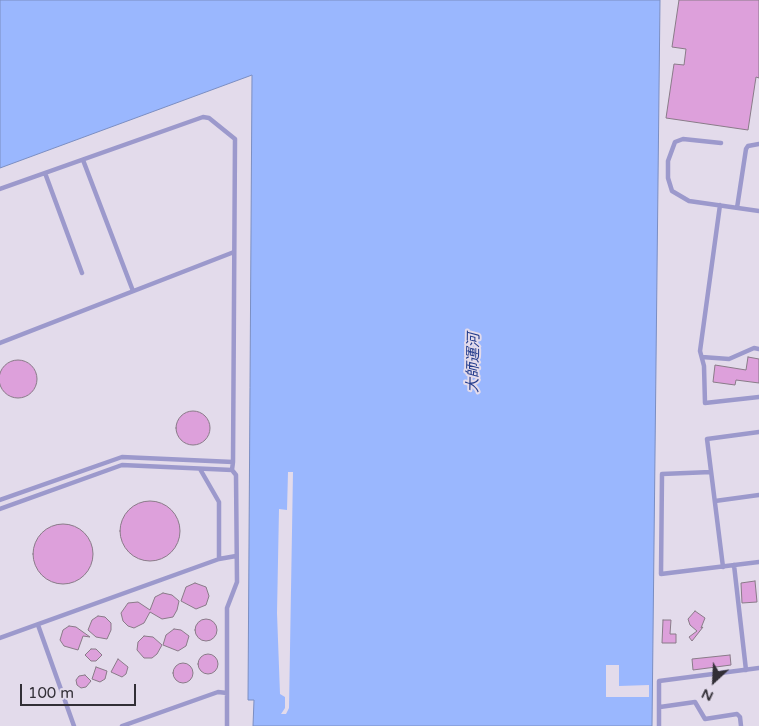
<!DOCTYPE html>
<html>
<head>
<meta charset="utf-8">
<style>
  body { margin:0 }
  #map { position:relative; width:759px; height:726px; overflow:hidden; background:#e3dbeb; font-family:"Varela Round",sans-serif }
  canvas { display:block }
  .north { position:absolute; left:689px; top:656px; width:50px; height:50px; -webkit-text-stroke:4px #e3dbeb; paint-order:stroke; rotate:205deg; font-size:14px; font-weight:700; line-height:20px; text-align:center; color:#322f36 }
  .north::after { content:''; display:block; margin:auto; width:18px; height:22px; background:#322f36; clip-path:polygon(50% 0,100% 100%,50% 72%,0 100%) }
  .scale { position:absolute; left:20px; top:684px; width:116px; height:22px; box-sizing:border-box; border:2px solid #322f36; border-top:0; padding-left:6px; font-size:15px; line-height:18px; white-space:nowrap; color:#322f36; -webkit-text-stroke:4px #e3dbeb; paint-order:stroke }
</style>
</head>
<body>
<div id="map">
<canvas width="759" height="726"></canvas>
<div class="north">N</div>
<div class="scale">100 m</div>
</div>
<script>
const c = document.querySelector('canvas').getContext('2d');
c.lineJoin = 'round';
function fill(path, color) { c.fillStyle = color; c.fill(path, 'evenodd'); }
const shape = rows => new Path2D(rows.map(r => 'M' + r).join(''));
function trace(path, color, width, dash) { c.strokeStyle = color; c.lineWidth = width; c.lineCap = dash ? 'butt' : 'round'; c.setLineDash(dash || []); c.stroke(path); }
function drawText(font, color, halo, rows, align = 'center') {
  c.font = font + ' "Varela Round","Noto Sans JP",sans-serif'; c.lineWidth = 4; c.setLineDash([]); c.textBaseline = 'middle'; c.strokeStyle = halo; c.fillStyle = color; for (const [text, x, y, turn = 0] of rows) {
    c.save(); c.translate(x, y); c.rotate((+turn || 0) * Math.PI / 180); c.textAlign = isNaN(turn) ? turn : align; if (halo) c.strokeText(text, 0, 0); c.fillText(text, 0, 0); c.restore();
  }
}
const water = shape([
  [0,0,660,0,652,726,253,726,254,700,248,700,252,75,0,168,0,0]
]);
fill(water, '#9ab7fe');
trace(water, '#7b8ec2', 1);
fill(shape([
  [288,472,293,472,289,708,286,714,281,714,285,708,285,697,280,694,277,613,279,509,287,510],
  [606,665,619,665,619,686,649,685,649,697,606,697]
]), '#e3dbeb');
const building = shape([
  [679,0,759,0,759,78,756,77,748,130,666,118,674,64,684,65,686,49,672,47,679,0],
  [748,357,759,359,759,383,736,380,735,385,713,382,715,365,746,370,748,357],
  '-1 379a19 19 0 1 1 38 0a19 19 0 1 1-38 0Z',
  '176 428a17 17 0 1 1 34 0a17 17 0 1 1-34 0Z',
  '120 531a30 30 0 1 1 60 0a30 30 0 1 1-60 0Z',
  '33 554a30 30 0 1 1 60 0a30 30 0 1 1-60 0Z',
  [755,581,757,602,742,603,741,583,755,581],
  [195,583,206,587,209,596,206,605,196,609,181,601,186,587,195,583],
  [163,593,172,595,179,601,177,610,173,617,162,619,150,612,144,623,134,628,128,626,123,621,121,613,128,603,138,602,150,610,155,597,163,593],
  [695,611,705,618,701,628,703,627,692,641,689,637,697,631,690,625,688,619,695,611],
  [98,616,105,617,111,623,111,630,107,639,96,637,88,630,92,620,98,616],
  '195 630a11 11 0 1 1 22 0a11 11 0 1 1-22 0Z',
  [663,620,671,620,670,634,676,634,676,643,662,643,663,620],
  [69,626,76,627,90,637,83,636,78,650,64,646,60,640,63,630,69,626],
  [174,629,181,630,189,636,186,646,178,651,163,645,166,635,174,629],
  [144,636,153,637,162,645,157,654,152,658,144,658,137,650,138,642,144,636],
  [91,649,96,649,102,655,96,661,91,661,85,655,91,649],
  '198 664a10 10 0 1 1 20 0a10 10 0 1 1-20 0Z',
  [730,655,731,665,693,670,692,659,730,655],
  [118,659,128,667,126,674,122,677,111,672,118,659],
  '173 673a10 10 0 1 1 20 0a10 10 0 1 1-20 0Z',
  [96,667,107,671,105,679,100,682,92,679,96,667],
  [85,675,91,681,86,687,81,688,77,685,76,680,79,676,85,675]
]);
fill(building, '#dda0db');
trace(building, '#897b88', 1);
trace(shape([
  [721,143,683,139,675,142,668,161,668,178,672,191,689,201,759,211],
  [83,160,133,291],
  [45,173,82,273],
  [0,189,203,117,209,118,235,139,233,462,122,457,0,500],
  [720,205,700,351,704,366,705,403,759,397],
  [737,208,746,149,748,146,759,144],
  [0,343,234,252],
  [702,357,729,359,754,348,759,349],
  [200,469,219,502,219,559],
  [711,472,662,474,661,574,759,562],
  [715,501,759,495],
  [0,509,122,465,232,470],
  [734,565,746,670],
  [723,567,707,439,759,432],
  [38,625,74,726],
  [0,638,219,559,236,556],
  [660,707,695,702,705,719,737,714,740,717,741,726],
  [122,726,218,692,227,693],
  [227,726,227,608,237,582,236,475,232,470,233,462],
  [659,726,659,681,759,668]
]), '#9c99cc', 4.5);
drawText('italic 15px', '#233c8c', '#e3dbeb', [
  ["大師運河",474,363,-89]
]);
</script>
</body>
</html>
